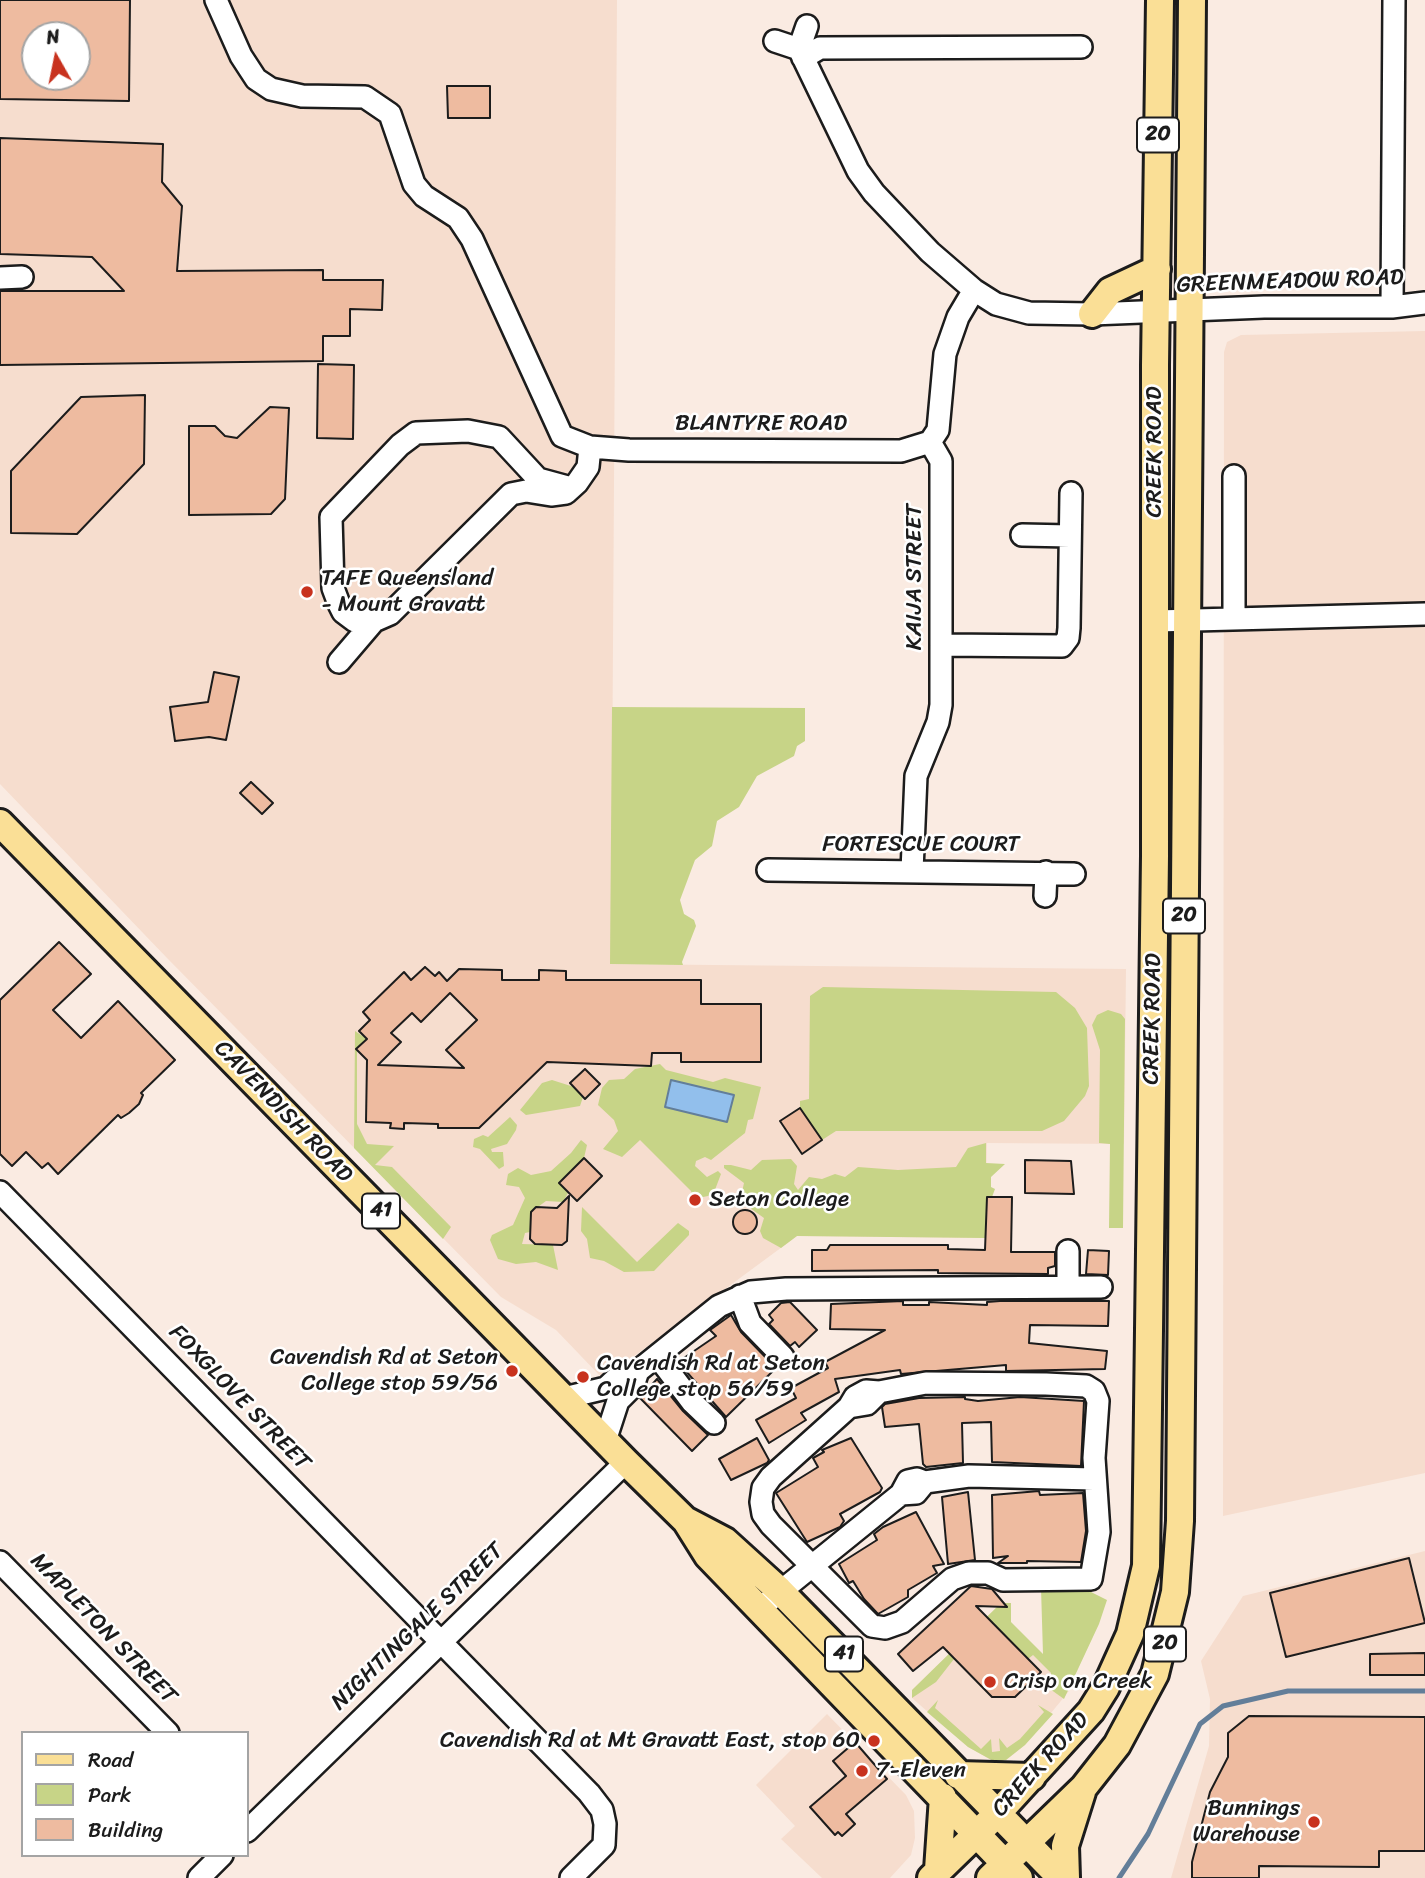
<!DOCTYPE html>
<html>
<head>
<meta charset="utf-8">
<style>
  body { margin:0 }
  #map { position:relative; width:1425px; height:1878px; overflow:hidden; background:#faebe2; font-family:Sriracha,sans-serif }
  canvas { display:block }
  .legend { position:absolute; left:21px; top:1731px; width:228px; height:126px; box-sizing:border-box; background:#fff; border:2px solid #a4a4a4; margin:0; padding:9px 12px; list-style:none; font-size:21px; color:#1c1c1c }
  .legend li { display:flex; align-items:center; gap:14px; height:35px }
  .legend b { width:35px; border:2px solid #a4a4a4 }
  .north { position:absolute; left:21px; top:21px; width:70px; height:70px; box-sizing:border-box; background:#fff; border:2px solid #a4a4a4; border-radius:50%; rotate:351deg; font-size:19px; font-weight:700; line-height:28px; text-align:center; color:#1c1c1c }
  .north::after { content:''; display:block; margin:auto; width:24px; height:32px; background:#c8321e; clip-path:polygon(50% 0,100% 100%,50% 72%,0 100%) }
</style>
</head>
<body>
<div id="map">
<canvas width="1425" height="1878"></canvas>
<ul class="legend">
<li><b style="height:9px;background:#fadf96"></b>Road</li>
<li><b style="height:19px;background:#c7d487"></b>Park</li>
<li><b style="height:19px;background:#eebba0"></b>Building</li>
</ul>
<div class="north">N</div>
</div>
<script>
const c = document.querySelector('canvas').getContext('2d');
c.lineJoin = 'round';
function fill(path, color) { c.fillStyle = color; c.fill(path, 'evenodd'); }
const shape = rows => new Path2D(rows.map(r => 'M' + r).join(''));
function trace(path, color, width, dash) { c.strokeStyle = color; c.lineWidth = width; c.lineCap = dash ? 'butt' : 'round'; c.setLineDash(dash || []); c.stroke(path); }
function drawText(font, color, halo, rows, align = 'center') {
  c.font = font + ' Sriracha,sans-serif'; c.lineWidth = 5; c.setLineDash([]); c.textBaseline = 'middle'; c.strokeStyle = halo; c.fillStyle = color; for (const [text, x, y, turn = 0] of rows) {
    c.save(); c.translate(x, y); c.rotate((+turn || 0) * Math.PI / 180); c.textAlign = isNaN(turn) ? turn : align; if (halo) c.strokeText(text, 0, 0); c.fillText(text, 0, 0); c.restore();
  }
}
fill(shape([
  [0,0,617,0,611,964,1126,969,1124,1144,987,1143,985,1238,797,1236,603,1379,556,1330,501,1297,167,958,0,784],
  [35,35,77,35,77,77,35,77],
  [1425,331,1425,1473,1223,1516,1224,352,1227,342,1241,335],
  [1425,1551,1425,1878,1171,1878,1209,1746,1210,1699,1201,1661,1243,1596],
  [991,1613,1069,1691,1025,1745,1006,1760,995,1762,968,1747,912,1698,912,1690],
  [827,1714,906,1795,914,1811,915,1838,911,1855,890,1878,822,1878,781,1839,795,1826,756,1785]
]), '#f6ddce');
fill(shape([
  [612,707,805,708,805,741,797,746,794,756,757,776,739,807,717,821,712,846,695,860,680,900,684,914,694,920,696,926,682,962,683,965,610,964],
  [823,987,1056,992,1075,1008,1087,1028,1089,1086,1085,1096,1064,1121,1042,1131,836,1131,822,1140,800,1108,800,1101,809,1099,810,996],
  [1108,1010,1121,1014,1125,1019,1123,1228,1109,1228,1110,1144,1099,1143,1100,1050,1092,1025,1097,1015],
  [355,1031,367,1039,357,1049,357,1124,367,1144,394,1146,375,1165,392,1167,451,1227,443,1239,354,1148],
  [660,1064,666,1070,713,1082,725,1078,761,1087,753,1119,748,1120,745,1133,711,1160,705,1157,696,1161,695,1166,707,1177,718,1171,721,1174,713,1195,693,1199,691,1191,640,1140,622,1157,603,1149,618,1131,614,1120,598,1105,602,1088,609,1080,624,1079,635,1069],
  [552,1080,574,1087,583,1097,580,1106,526,1115,520,1110,542,1083],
  [510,1117,517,1125,516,1130,507,1144,491,1149,492,1152,503,1152,504,1166,499,1169,480,1149,473,1147,474,1139,483,1135,488,1137],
  [581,1140,587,1145,584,1158,559,1183,568,1193,563,1202,546,1201,531,1212,530,1232,525,1233,522,1244,553,1245,558,1270,536,1262,516,1264,498,1259,490,1240,492,1235,513,1225,525,1198,519,1187,506,1185,508,1174,518,1168,531,1175,551,1171,571,1153],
  [986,1143,986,1163,1005,1164,991,1177,991,1187,995,1189,992,1197,987,1197,985,1238,797,1236,781,1248,763,1238,760,1231,764,1218,743,1203,741,1196,744,1183,724,1168,724,1165,731,1165,751,1170,762,1160,791,1159,797,1166,794,1184,798,1190,809,1177,822,1179,835,1174,845,1177,858,1167,898,1170,956,1167,968,1148],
  [582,1207,637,1262,678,1223,689,1231,689,1235,654,1271,624,1272,604,1261,590,1258,587,1239,581,1231],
  [1041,1588,1083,1588,1107,1600,1099,1624,1064,1699,1050,1689,1051,1673,1033,1655,1028,1659,991,1622,954,1659,936,1682,912,1698,912,1690,1001,1603,1011,1603,1011,1622,1043,1654],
  [938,1700,935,1708,981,1749,991,1739,992,1752,1000,1751,999,1738,1007,1748,1020,1739,1044,1712,1038,1705,1053,1714,1025,1745,1006,1760,995,1762,968,1747,927,1712]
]), '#c7d487');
const water = shape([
  [671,1080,734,1095,727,1122,665,1107,671,1080]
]);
fill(water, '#92bfec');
trace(water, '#637e99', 2);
trace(shape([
  [1119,1878,1148,1834,1200,1724,1223,1706,1288,1691,1425,1691]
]), '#637e99', 5);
const building = shape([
  [0,0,130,0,129,101,0,99,0,0],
  [35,35,77,35,77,77,35,77,35,35],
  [447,86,490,86,490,118,448,118,447,86],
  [0,138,163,144,162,182,182,206,177,271,323,270,323,280,383,280,382,310,350,309,350,336,323,336,323,361,0,365,0,291,124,291,92,257,0,254,0,138],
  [318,364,354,365,353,439,317,438,318,364],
  [145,395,144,464,77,534,11,533,11,471,81,397,145,395],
  [270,407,289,408,285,499,271,514,189,515,189,426,215,426,225,436,237,438,270,407],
  [214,672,239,677,226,740,209,737,175,741,170,707,208,702,214,672],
  [251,782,273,803,262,814,240,793,251,782],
  [59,942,91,974,53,1010,81,1038,118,1001,175,1060,141,1093,143,1095,139,1104,129,1113,121,1118,118,1115,58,1174,48,1163,42,1168,26,1152,12,1166,0,1154,0,1000,59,942],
  [425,967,435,976,439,972,447,981,459,969,502,970,502,980,539,980,539,970,566,971,566,980,701,980,701,1004,761,1004,761,1062,681,1062,681,1053,652,1053,651,1066,547,1062,479,1128,438,1128,438,1124,404,1123,404,1129,390,1128,391,1123,366,1122,367,1060,356,1049,367,1039,359,1031,370,1020,363,1012,404,972,411,980,425,967],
  [450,993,477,1020,446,1050,464,1068,378,1065,401,1042,391,1033,412,1013,421,1022,450,993],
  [585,1069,600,1084,585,1099,570,1083,585,1069],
  [800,1108,822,1140,802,1154,780,1121,800,1108],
  [584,1158,602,1176,577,1201,559,1183,584,1158],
  [1025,1160,1071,1161,1074,1194,1025,1193,1025,1160],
  [569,1196,567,1241,562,1245,535,1244,530,1239,531,1212,536,1207,557,1208,569,1196],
  [987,1197,1012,1197,1011,1252,1055,1252,1055,1266,1048,1268,1048,1274,938,1273,938,1270,812,1271,812,1250,827,1250,830,1245,948,1245,948,1249,985,1250,987,1197],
  '733 1222a12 12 0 1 1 24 0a12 12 0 1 1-24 0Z',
  [1088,1250,1109,1251,1108,1275,1086,1274,1088,1250],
  [903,1301,903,1305,929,1305,929,1302,987,1305,987,1302,1000,1301,1109,1301,1108,1326,1030,1325,1029,1343,1107,1351,1105,1369,1006,1371,1006,1365,901,1374,900,1370,835,1379,839,1392,801,1413,806,1420,769,1443,756,1420,796,1398,791,1388,828,1368,825,1362,885,1330,830,1329,831,1304,903,1301],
  [790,1302,817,1330,799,1347,795,1342,790,1346,769,1324,773,1320,769,1315,781,1303,790,1302],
  [731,1315,741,1332,776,1368,726,1417,678,1362,716,1336,710,1330,731,1315],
  [657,1379,683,1411,708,1435,692,1451,640,1398,657,1379],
  [965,1397,965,1399,978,1401,1020,1397,1084,1401,1081,1466,992,1462,991,1422,962,1423,963,1463,926,1467,923,1464,919,1424,885,1427,882,1407,885,1404,919,1398,965,1397],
  [757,1438,769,1460,767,1463,731,1480,719,1459,757,1438],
  [851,1438,882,1488,880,1492,840,1514,844,1521,840,1527,807,1542,776,1493,818,1467,813,1458,824,1452,822,1450,851,1438],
  [1039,1491,1040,1495,1083,1493,1086,1531,1081,1562,1027,1561,1027,1563,998,1563,1008,1556,993,1558,992,1495,1039,1491],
  [968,1492,975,1560,948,1564,942,1497,968,1492],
  [916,1512,944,1564,933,1566,937,1573,908,1590,908,1597,878,1614,864,1599,853,1581,849,1583,839,1564,877,1540,874,1534,883,1527,916,1512],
  [1409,1558,1425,1623,1286,1657,1270,1593,1409,1558],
  [971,1586,992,1589,1007,1607,976,1606,1041,1672,1015,1697,992,1697,943,1647,913,1671,898,1654,971,1586],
  [1425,1653,1425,1675,1370,1675,1370,1654,1425,1653],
  [1249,1716,1425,1717,1425,1851,1379,1851,1379,1867,1259,1866,1259,1878,1192,1878,1192,1862,1210,1792,1228,1757,1228,1733,1249,1716],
  [855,1742,887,1779,846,1814,855,1824,842,1836,838,1832,835,1835,810,1807,846,1776,833,1761,855,1742]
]);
fill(building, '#eebba0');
trace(building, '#1c1c1c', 2);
const minor = shape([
  [216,0,241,56,256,79,271,89,302,96,365,97,390,114,414,184,424,196,458,218,472,239,562,436,590,447,629,450,901,451,930,442],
  [775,41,799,49,858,171,874,193,930,252,974,290,996,304,1029,313,1092,314,1264,307,1392,307,1425,303],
  [799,49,807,26],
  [803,58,820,48,1081,47],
  [0,278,22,277],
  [1392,307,1394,0],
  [571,488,538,479,499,437,468,431,416,433,400,445,331,517,333,588,339,604,343,612,355,621,374,621,390,614,511,494,526,491,551,495,566,493,577,483,588,467,590,447],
  [1022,535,1070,536],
  [1234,619,1234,476],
  [1156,621,1425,614],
  [941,645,1062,646,1068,638,1069,628,1071,493],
  [339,662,374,621],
  [768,870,1074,874],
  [912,871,916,776,938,722,941,705,941,461,930,442,938,430,945,354,958,317,974,290],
  [1045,896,1046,872],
  [0,1192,589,1793,602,1810,605,1824,604,1845,571,1878],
  [1068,1251,1068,1287],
  [740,1296,750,1323,783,1357],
  [658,1357,692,1402,714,1423],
  [564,1398,606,1388,621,1374,638,1371,719,1306,751,1292,786,1289,1101,1287],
  [849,1407,771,1477,763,1488,761,1502,763,1514,771,1525,872,1626,885,1628,902,1622,952,1579,969,1573,988,1573,1003,1580,1091,1579,1099,1532,1094,1458,1098,1401,1094,1391,1086,1386,1046,1384,926,1383,879,1392,866,1391,855,1397,849,1407,867,1404,879,1392],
  [605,1441,618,1401,633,1386,638,1371],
  [925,1482,969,1476,1094,1479],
  [0,1562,168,1733],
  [770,1600,901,1494,908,1481,917,1479,925,1482,916,1493,901,1494],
  [247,1831,626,1462],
  [199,1878,222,1855]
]);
const major = shape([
  [1092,314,1110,291,1157,269],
  [0,823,626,1462,685,1520,725,1541,779,1590,1061,1878],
  [686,1521,708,1556,1019,1878],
  [958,1775,1032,1777],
  [938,1870,943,1797],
  [931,1878,997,1814,1091,1711,1106,1687,1130,1634,1146,1566,1155,856,1155,365,1160,0],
  [990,1878,1084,1787,1117,1745,1155,1674,1175,1592,1180,1521,1192,0],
  [1066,1878,1065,1846,1082,1792]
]);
trace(minor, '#1c1c1c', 26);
trace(major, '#1c1c1c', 32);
trace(minor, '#fff', 21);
trace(major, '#fadf96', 26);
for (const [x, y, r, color] of [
  [307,592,7,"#c8321e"],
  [695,1200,7,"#c8321e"],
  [512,1371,7,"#c8321e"],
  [583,1377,7,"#c8321e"],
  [990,1682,7,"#c8321e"],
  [874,1741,7,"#c8321e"],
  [862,1771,7,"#c8321e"],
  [1314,1822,7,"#c8321e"]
]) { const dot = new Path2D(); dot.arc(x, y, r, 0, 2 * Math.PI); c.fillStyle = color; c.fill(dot); trace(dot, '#fff', 2.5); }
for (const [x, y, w] of [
  [1158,135,42],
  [1184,916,42],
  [381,1211,38],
  [1165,1644,42],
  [844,1654,38]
]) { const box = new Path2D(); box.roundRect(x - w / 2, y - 17.5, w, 35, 5); c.fillStyle = '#fff'; c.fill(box); trace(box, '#1c1c1c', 2); }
drawText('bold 21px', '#1c1c1c', null, [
  ["20",1158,135],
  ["20",1184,916],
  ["41",381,1211],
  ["20",1165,1644],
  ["41",844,1654]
]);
drawText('23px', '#1c1c1c', '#fff', [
  ["GREENMEADOW ROAD",1290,282,-2],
  ["BLANTYRE ROAD",761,424],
  ["CREEK ROAD",1155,452,-90],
  ["KAIJA STREET",915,577,-90],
  ["FORTESCUE COURT",921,845],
  ["CREEK ROAD",1153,1019,-89],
  ["CAVENDISH ROAD",283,1112,46],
  ["FOXGLOVE STREET",239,1398,46],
  ["NIGHTINGALE STREET",418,1627,-44],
  ["MAPLETON STREET",103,1629,46],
  ["CREEK ROAD",1041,1765,-48]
]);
drawText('23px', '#1c1c1c', '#fff', [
  ["TAFE Queensland",321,579],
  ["- Mount Gravatt",321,605],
  ["Seton College",709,1200],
  ["Cavendish Rd at Seton",498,1358,"right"],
  ["College stop 59/56",498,1384,"right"],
  ["Cavendish Rd at Seton",597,1364],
  ["College stop 56/59",597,1390],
  ["Crisp on Creek",1004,1682],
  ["Cavendish Rd at Mt Gravatt East, stop 60",860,1741,"right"],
  ["7-Eleven",876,1771],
  ["Bunnings",1300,1809,"right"],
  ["Warehouse",1300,1835,"right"]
], 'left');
</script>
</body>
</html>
